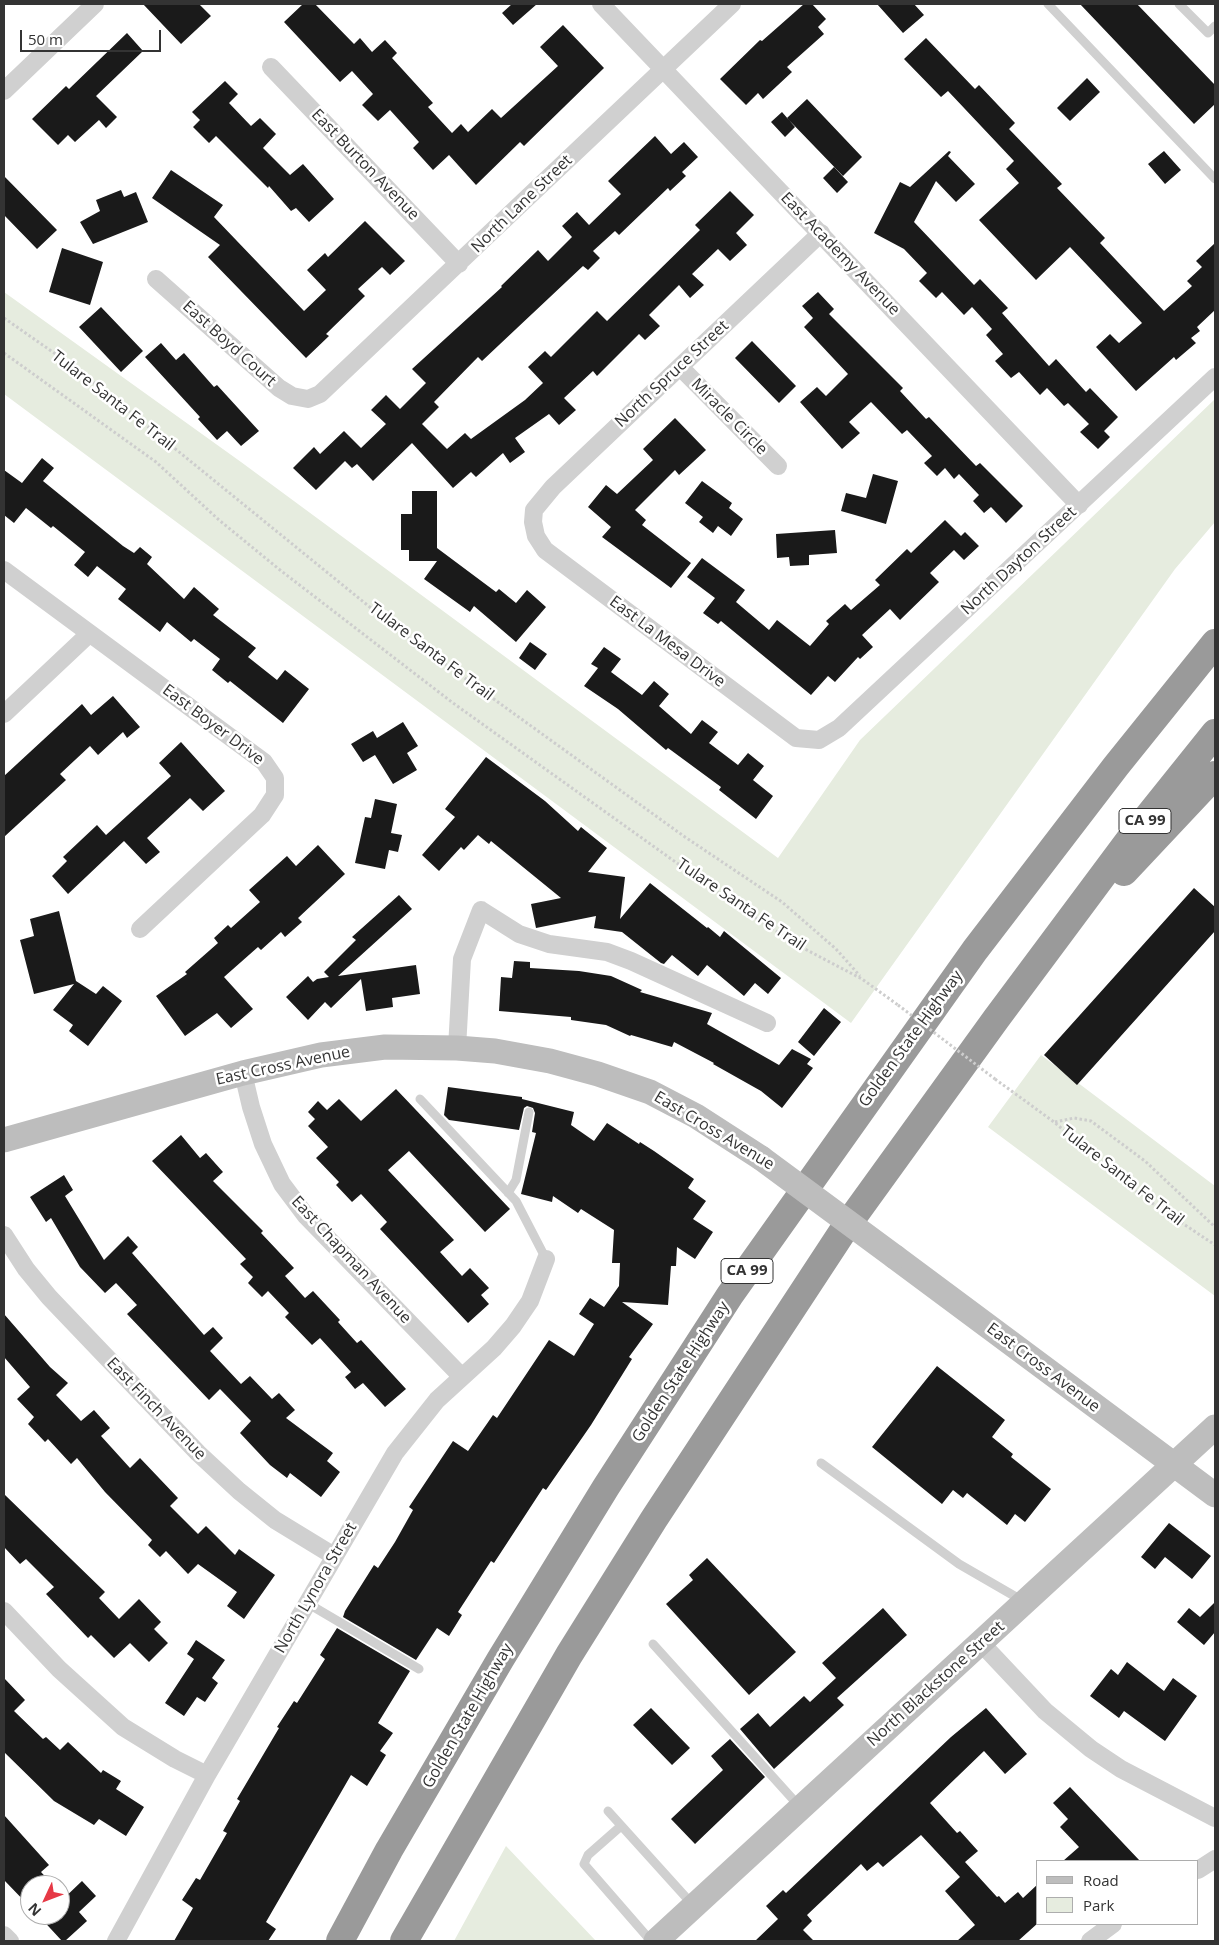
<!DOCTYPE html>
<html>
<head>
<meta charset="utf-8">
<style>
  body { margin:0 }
  #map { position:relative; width:1219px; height:1945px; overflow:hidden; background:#fff; font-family:"Open Sans",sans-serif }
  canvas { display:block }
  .frame { position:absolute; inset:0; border:5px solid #333; pointer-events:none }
  .legend { position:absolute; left:1036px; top:1860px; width:162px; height:65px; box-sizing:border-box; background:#fff; border:1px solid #adadad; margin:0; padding:6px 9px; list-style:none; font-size:15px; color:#333 }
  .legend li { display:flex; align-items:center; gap:10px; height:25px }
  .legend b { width:25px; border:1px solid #adadad }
  .north { position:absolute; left:20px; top:1875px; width:50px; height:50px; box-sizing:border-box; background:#fff; border:1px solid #adadad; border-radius:50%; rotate:227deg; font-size:14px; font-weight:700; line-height:20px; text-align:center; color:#333 }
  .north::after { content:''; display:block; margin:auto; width:18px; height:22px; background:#e63946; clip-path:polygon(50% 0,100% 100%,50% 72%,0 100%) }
  .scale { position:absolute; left:20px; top:30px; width:141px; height:22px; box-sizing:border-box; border:2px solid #333; border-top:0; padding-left:6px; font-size:15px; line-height:18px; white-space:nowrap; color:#333; -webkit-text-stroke:4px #fff; paint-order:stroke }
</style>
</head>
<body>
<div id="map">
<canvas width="1219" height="1945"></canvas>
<div class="frame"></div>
<ul class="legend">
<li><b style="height:6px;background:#bdbdbd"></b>Road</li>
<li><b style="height:14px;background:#e6ecdf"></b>Park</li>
</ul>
<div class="north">N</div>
<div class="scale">50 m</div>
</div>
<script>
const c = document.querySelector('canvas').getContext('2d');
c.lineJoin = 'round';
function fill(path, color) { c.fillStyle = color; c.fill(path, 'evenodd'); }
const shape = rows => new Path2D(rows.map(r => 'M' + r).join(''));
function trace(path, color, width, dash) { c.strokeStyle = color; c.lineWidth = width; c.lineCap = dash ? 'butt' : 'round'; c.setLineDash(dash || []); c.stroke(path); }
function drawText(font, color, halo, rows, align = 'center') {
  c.font = font + ' "Open Sans",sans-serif'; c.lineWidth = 5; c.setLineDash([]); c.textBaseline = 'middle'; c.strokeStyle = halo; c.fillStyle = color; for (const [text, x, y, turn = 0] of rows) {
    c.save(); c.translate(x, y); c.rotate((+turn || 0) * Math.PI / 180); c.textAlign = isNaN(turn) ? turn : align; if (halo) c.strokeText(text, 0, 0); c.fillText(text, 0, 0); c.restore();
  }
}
fill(shape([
  [4,292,241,462,778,858,860,740,1215,399,1215,522,1175,569,851,1023,4,394],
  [1041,1055,1215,1186,1215,1296,988,1127],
  [506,1846,596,1941,454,1941]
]), '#e6ecdf');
fill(shape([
  [143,4,199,4,211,16,181,44],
  [303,4,315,4,354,44,360,38,372,52,385,40,397,53,392,58,433,103,428,107,452,133,461,124,468,132,492,109,501,118,558,66,540,47,563,25,604,68,524,146,520,142,476,185,449,155,433,170,413,148,419,142,390,110,378,121,362,105,373,94,352,71,340,82,284,22],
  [512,4,537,4,513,25,502,13],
  [804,4,812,4,826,19,818,27,824,34,787,67,792,72,763,99,758,93,746,105,720,79,760,40,762,41],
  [877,4,914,4,924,15,903,33],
  [1080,4,1137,4,1215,85,1215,104,1194,124],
  [127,33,143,51,96,96,117,117,106,128,99,120,75,142,68,135,58,145,32,119,66,86,69,89],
  [926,38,975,89,979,85,1015,123,1009,129,1062,184,1057,188,1105,238,1100,243,1164,311,1192,286,1187,281,1202,267,1196,261,1215,243,1215,310,1197,327,1200,331,1191,338,1196,343,1176,360,1174,357,1136,391,1096,347,1110,334,1119,343,1142,323,1070,247,1036,280,979,220,1019,183,1006,169,1014,161,948,91,941,97,904,59],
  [1087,78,1100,92,1070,121,1057,108],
  [225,81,238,94,229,103,251,126,260,118,276,134,263,148,290,175,303,164,334,199,309,222,296,208,291,211,269,186,268,188,216,136,209,143,193,127,200,120,192,112],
  [807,99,862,157,843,176,787,118],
  [782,112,795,127,785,137,771,122],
  [655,136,671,154,684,142,698,157,682,172,686,176,670,191,668,188,619,235,615,231,593,251,600,258,588,270,583,266,482,361,478,357,434,402,439,407,422,424,447,449,465,433,471,439,525,400,543,383,528,367,545,351,551,357,597,311,607,321,700,230,695,225,730,191,754,215,736,233,747,245,730,261,718,249,692,274,704,285,690,298,679,285,649,315,660,326,645,340,639,334,597,376,593,371,564,398,576,410,559,425,549,414,515,438,525,452,510,463,503,453,476,477,471,472,453,488,412,443,373,481,357,464,352,468,345,461,316,490,293,468,314,447,320,454,344,431,361,448,386,424,371,410,386,395,400,409,426,383,412,369,502,287,501,286,538,250,548,261,572,237,562,226,577,212,589,225,621,194,608,181],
  [949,151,951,152,948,156,975,184,956,202,936,181,914,222,974,285,980,279,1008,308,1002,313,1049,366,1056,359,1086,392,1090,388,1118,417,1104,431,1110,437,1098,449,1080,432,1089,424,1068,403,1064,406,1047,388,1040,395,1019,372,1011,378,995,361,1003,354,986,335,992,329,972,307,964,315,942,292,936,298,919,281,927,273,904,249,874,233,900,182,910,187],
  [1164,151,1181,170,1165,184,1148,164],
  [834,167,848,182,837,193,823,178],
  [171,170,223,205,214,217,304,311,326,290,307,270,325,253,328,257,365,221,405,261,390,275,382,267,358,289,365,296,326,334,329,336,306,358,208,257,220,245,152,198],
  [4,176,57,230,37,249,4,215],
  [121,190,124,197,136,192,148,222,93,244,80,222,100,211,96,200],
  [62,248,103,262,90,305,49,292],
  [818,292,834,309,829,314,903,388,900,391,926,419,929,417,976,466,980,463,1023,506,1006,523,991,507,984,513,973,501,979,495,959,474,954,479,945,468,937,476,924,463,932,456,907,430,902,434,871,402,849,422,860,433,842,449,800,402,817,387,826,396,848,374,804,327,813,318,802,306],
  [101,307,143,351,121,372,79,327],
  [752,341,796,386,779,403,735,358],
  [161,343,176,360,184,353,214,387,217,385,259,431,241,446,227,431,217,440,198,419,200,417,145,357],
  [675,418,706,450,679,475,675,470,635,510,646,520,642,525,691,563,671,588,602,537,611,527,588,507,606,485,617,494,653,460,643,449],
  [42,458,54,468,43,481,123,546,134,553,140,547,152,557,147,564,184,599,194,587,219,609,213,615,256,648,248,657,277,680,285,670,309,689,283,723,230,681,228,683,212,670,220,659,194,639,191,642,167,622,160,632,118,599,126,589,97,566,88,577,74,565,85,552,53,526,51,528,26,508,14,523,4,515,4,470,22,483],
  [873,474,898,481,886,524,841,511,846,493,866,498],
  [702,481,732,503,729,508,743,519,731,536,718,526,713,533,699,522,703,517,685,503],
  [412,491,437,491,437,548,496,592,499,589,516,603,527,590,546,607,516,642,474,606,470,612,424,579,437,561,409,561,409,550,401,550,401,514,412,514],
  [945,520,961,536,965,532,979,546,964,560,954,550,930,573,939,582,900,620,890,609,862,635,873,647,860,659,858,657,835,682,828,676,811,695,721,621,718,624,703,613,715,598,687,577,702,558,745,590,736,602,769,630,777,620,810,646,829,624,826,621,845,604,851,610,880,585,875,580,907,549,911,553],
  [835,530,837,553,809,555,809,565,790,566,789,557,777,558,776,534],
  [530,642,547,654,535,670,519,658],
  [604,647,621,659,611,672,642,695,654,681,669,694,659,706,691,734,702,720,718,732,709,743,738,765,748,753,764,766,753,780,773,796,756,819,719,790,721,787,668,748,666,750,618,709,584,686,598,668,591,664],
  [113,696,140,727,127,738,123,732,98,755,90,746,60,774,66,780,4,837,4,776,82,704,91,715],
  [403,722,418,746,407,753,417,770,393,784,375,755,363,762,351,744,373,731,377,738],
  [181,742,225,791,203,811,190,798,147,838,160,852,146,864,124,841,68,894,52,876,67,861,63,857,97,825,106,835,171,776,159,763],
  [486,757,545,801,578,831,581,827,607,848,588,872,625,877,620,919,650,883,707,928,708,927,720,937,724,931,781,978,768,994,755,983,744,996,707,965,698,976,672,955,664,964,661,963,622,932,594,928,596,916,536,928,531,904,561,898,491,841,489,844,478,835,464,850,461,847,439,871,422,855,455,817,445,809],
  [375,799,397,804,391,833,402,835,398,852,389,850,385,869,355,863,365,817,371,818],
  [318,845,345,874,298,918,302,922,285,937,281,932,261,950,258,947,224,977,253,1009,231,1028,217,1013,185,1036,156,996,187,974,185,972,218,943,214,938,228,925,231,928,260,902,249,890,287,856,296,866],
  [1194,888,1215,907,1215,931,1077,1085,1044,1055],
  [399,895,412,909,338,976,416,965,420,994,392,998,393,1007,366,1011,361,979,331,1008,325,1002,308,1020,286,997,308,976,313,982,317,979,329,977,324,972,356,940,352,937],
  [59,911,76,981,96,994,103,986,122,1001,88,1046,69,1031,73,1025,53,1010,74,984,34,994,20,940,34,936,30,919],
  [514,961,530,962,530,968,579,971,611,976,642,990,640,992,712,1013,707,1024,779,1065,792,1049,811,1059,807,1064,813,1068,782,1108,761,1091,713,1064,714,1063,674,1042,672,1047,631,1035,630,1036,606,1025,571,1020,571,1017,499,1011,501,977,512,978],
  [824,1008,841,1022,814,1056,798,1042],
  [448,1087,522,1097,522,1099,574,1112,571,1125,594,1141,607,1123,639,1144,640,1142,654,1151,694,1179,688,1188,706,1201,693,1219,713,1232,695,1259,677,1247,676,1266,671,1266,668,1305,622,1302,653,1324,629,1357,632,1359,591,1425,546,1490,543,1488,494,1563,491,1561,458,1612,462,1615,449,1636,437,1628,416,1660,343,1617,345,1611,374,1565,378,1568,395,1542,413,1510,409,1507,453,1441,468,1451,493,1415,497,1418,549,1340,574,1356,594,1324,579,1314,590,1298,604,1307,619,1286,620,1263,612,1263,614,1230,581,1209,578,1213,553,1196,552,1202,521,1194,536,1133,532,1132,535,1113,533,1108,527,1106,524,1108,519,1130,449,1120,444,1115],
  [396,1089,510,1209,485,1232,409,1151,388,1170,454,1240,440,1252,462,1276,470,1268,489,1288,481,1295,489,1304,468,1323,380,1229,387,1222,361,1194,352,1202,336,1185,339,1182,316,1158,328,1147,308,1126,315,1119,308,1112,318,1101,327,1110,339,1099,361,1121],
  [181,1135,200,1158,206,1153,223,1172,213,1181,263,1231,261,1233,294,1268,285,1276,305,1298,313,1291,340,1320,338,1322,357,1343,361,1340,406,1389,385,1407,363,1383,355,1389,345,1377,351,1372,320,1338,312,1345,285,1317,289,1313,268,1291,262,1297,248,1283,253,1277,240,1264,246,1259,152,1161],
  [64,1175,73,1190,65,1196,104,1260,128,1236,138,1247,132,1253,204,1335,213,1327,223,1338,210,1351,241,1384,250,1376,272,1399,279,1393,295,1410,286,1418,333,1453,327,1461,340,1472,321,1497,290,1473,287,1478,270,1465,240,1433,251,1421,220,1389,209,1400,127,1314,137,1305,116,1283,105,1293,80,1267,51,1218,46,1222,30,1197],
  [4,1314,50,1367,68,1383,56,1395,81,1421,94,1410,110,1428,101,1436,130,1468,140,1458,178,1498,170,1506,198,1534,206,1526,235,1555,239,1549,275,1575,244,1619,227,1606,237,1592,198,1564,188,1574,166,1551,160,1557,148,1545,152,1540,105,1492,77,1458,71,1464,48,1439,45,1442,28,1424,34,1417,17,1399,30,1387,4,1357],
  [937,1366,1005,1420,992,1437,1013,1454,1011,1457,1051,1489,1025,1522,1015,1514,1007,1525,967,1493,963,1498,953,1490,942,1504,872,1447],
  [4,1494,105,1592,99,1598,119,1619,139,1599,161,1622,154,1629,168,1643,149,1662,130,1643,114,1658,91,1635,88,1638,46,1594,54,1587,26,1559,20,1564,4,1547],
  [1169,1523,1211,1556,1192,1579,1165,1557,1155,1569,1141,1557],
  [707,1558,796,1652,749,1695,666,1604,693,1580,689,1575],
  [1215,1602,1215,1632,1204,1645,1177,1622,1189,1608,1200,1617],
  [883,1608,907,1635,837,1698,844,1705,774,1769,740,1729,758,1713,770,1727,804,1696,810,1702,836,1678,822,1663],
  [337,1628,410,1671,378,1723,393,1733,380,1751,386,1755,367,1786,351,1775,266,1922,276,1929,268,1941,174,1941,193,1908,182,1900,196,1878,200,1880,227,1833,223,1831,240,1801,237,1799,279,1728,277,1727,294,1701,297,1703,325,1659,320,1655],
  [196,1640,225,1660,212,1678,218,1683,205,1702,197,1697,184,1716,165,1703,194,1659,187,1654],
  [1127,1662,1164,1691,1173,1678,1197,1696,1165,1741,1124,1711,1119,1718,1090,1696,1111,1669,1118,1675],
  [4,1678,25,1700,14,1711,43,1739,46,1737,60,1750,68,1742,101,1773,103,1770,121,1781,116,1789,144,1807,126,1836,99,1819,94,1825,54,1801,4,1752],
  [651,1708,690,1748,672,1765,633,1725],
  [986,1708,1027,1754,1005,1774,984,1751,930,1803,957,1833,960,1831,978,1851,965,1862,997,1897,999,1896,1005,1903,1018,1892,1023,1898,1038,1884,1038,1923,1018,1941,957,1941,975,1925,945,1891,960,1877,921,1835,883,1867,878,1862,867,1871,861,1864,807,1915,812,1921,803,1930,814,1941,755,1941,778,1919,766,1906,783,1890,786,1893,951,1737],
  [730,1739,765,1777,695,1844,671,1819,723,1770,711,1756],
  [1070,1787,1140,1861,1063,1861,1079,1847,1060,1827,1068,1819,1053,1803],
  [4,1815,49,1865,41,1872,53,1885,30,1885,30,1907,4,1880],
  [82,1881,96,1896,79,1912,87,1921,65,1941,62,1941,38,1915,60,1915,60,1902]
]), '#1a1a1a');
trace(shape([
  [4,318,77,369,398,630,685,837,782,902,836,949,860,976],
  [4,353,156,462,219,520,280,570,453,703,737,906,803,948,862,979,898,1005],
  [995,1079,1054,1122,1143,1197,1215,1245],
  [1055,1122,1074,1118,1091,1121,1145,1161,1215,1227]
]), '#cdcdcd', 3, [2.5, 2.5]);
trace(shape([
  [1048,4,1215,179],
  [1179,4,1208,33,1215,26],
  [420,1099,516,1201,546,1259],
  [508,1193,516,1180,529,1112],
  [821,1463,959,1564,1023,1601],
  [307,1603,419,1669],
  [653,1644,799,1806],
  [608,1811,692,1904],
  [621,1826,588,1855,584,1864,651,1941]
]), '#d0d0d0', 9);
trace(shape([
  [601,4,1079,505],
  [271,67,459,264],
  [4,91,95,4],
  [821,233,553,487,534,510,533,522,536,536,545,550,796,738,819,740,839,728,1215,377],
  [156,279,279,388,292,396,308,399,320,394,732,4],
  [680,367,778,466],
  [4,570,264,762,275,778,275,795,262,815,140,929],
  [4,714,89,634],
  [457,1048,462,959,481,910,519,934,549,944,607,952,631,961,767,1023],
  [243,1073,251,1107,263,1144,282,1184,306,1216,462,1377],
  [4,1235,26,1269,49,1297,198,1453,239,1491,275,1520,334,1556],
  [4,1611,59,1669,123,1727,175,1759,207,1775],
  [981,1643,1045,1711,1091,1749,1121,1769,1215,1818],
  [1198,1870,1215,1859],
  [4,1935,10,1941],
  [116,1941,207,1775,395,1453,437,1400,494,1348,513,1326,530,1301,546,1259],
  [1090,1941,1113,1924]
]), '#d0d0d0', 18);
trace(shape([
  [4,1140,243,1073,321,1055,385,1047,457,1048,495,1051,550,1061,598,1074,650,1092,696,1116,761,1158],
  [895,1257,1215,1495],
  [656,1941,1215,1427]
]), '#bdbdbd', 25);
trace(shape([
  [1124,872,1215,775],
  [340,1941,389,1850,500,1660,606,1487,730,1295,975,950,1116,766,1215,643],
  [404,1941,569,1655,654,1519,845,1228,996,1019,1130,839,1215,733]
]), '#9a9a9a', 28);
trace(shape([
  [898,1005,995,1079]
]), '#cdcdcd', 3, [2.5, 2.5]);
trace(shape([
  [761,1158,895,1257]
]), '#bdbdbd', 25);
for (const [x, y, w] of [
  [1145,821,52],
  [747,1271,52]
]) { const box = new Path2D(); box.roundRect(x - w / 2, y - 12.5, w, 25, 4); c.fillStyle = '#fff'; c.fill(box); trace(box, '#333', 1); }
drawText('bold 15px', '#333', null, [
  ["CA 99",1145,821],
  ["CA 99",747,1271]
]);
drawText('16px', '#333', '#fff', [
  ["East Burton Avenue",365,165,46],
  ["North Lane Street",522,204,-44],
  ["East Academy Avenue",840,254,46],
  ["East Boyd Court",229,344,42],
  ["North Spruce Street",672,374,-43],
  ["Tulare Santa Fe Trail",113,401,38],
  ["Miracle Circle",729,417,45],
  ["North Dayton Street",1019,561,-43],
  ["East La Mesa Drive",667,642,37],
  ["Tulare Santa Fe Trail",431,652,37],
  ["East Boyer Drive",213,725,37],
  ["Tulare Santa Fe Trail",741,905,34],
  ["Golden State Highway",911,1039,-54],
  ["East Cross Avenue",283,1066,-12],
  ["East Cross Avenue",714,1131,31],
  ["Tulare Santa Fe Trail",1122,1176,38],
  ["East Chapman Avenue",351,1260,47],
  ["East Cross Avenue",1043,1368,37],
  ["Golden State Highway",681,1372,-57],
  ["East Finch Avenue",156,1409,46],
  ["North Lynora Street",316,1588,-60],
  ["North Blackstone Street",936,1684,-42],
  ["Golden State Highway",468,1716,-60]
]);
</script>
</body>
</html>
